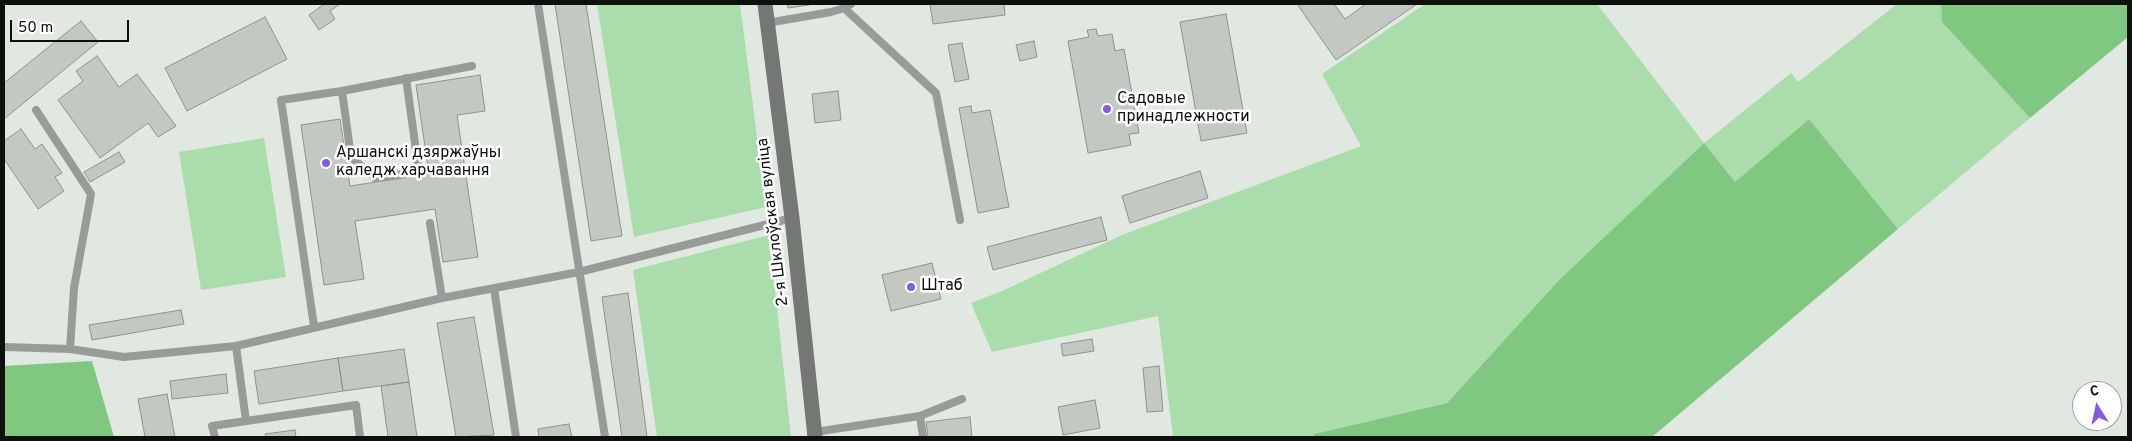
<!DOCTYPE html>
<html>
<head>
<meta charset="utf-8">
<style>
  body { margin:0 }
  #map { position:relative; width:2132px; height:441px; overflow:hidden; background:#e1e7e1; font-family:Overpass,sans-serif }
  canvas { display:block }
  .frame { position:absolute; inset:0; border:5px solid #0e100e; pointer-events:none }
  .north { position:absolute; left:2072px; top:381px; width:50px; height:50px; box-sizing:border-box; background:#fff; border:1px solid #9f9f9f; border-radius:50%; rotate:350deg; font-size:14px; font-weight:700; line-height:20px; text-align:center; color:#0e100e }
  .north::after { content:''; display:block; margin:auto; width:18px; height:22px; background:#845ed8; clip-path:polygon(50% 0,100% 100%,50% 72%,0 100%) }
  .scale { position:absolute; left:10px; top:20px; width:119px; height:22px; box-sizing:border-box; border:2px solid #0e100e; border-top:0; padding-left:6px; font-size:15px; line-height:18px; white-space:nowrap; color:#0e100e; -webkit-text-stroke:4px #fff; paint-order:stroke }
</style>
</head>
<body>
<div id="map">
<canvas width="2132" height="441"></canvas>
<div class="frame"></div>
<div class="north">С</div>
<div class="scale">50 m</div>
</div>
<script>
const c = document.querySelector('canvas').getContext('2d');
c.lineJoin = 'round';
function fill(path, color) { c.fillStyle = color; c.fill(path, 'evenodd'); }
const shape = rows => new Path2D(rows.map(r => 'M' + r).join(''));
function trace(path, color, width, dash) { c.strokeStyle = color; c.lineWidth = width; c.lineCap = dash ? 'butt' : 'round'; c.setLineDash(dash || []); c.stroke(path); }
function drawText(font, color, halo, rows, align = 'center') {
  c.font = font + ' Overpass,sans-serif'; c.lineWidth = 5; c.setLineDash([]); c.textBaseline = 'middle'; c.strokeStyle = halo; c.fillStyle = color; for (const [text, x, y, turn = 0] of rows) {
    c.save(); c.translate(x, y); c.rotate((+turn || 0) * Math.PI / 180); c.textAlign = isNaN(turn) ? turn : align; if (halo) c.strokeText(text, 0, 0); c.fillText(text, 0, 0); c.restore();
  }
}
fill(shape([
  [597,4,740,4,766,207,634,237],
  [1425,4,1597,4,1704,143,1791,73,1798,82,1897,4,1941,4,1942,22,2030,118,1898,229,1809,119,1735,182,1704,143,1560,279,1447,403,1314,434,1313,437,1173,437,1158,316,992,352,971,303,1002,291,1122,235,1361,146,1322,74],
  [264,138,286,277,201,290,179,152],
  [769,235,791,437,657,437,633,270]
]), '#abdcab');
fill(shape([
  [1941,4,2128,4,2128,37,2030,118,1942,22],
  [1809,119,1898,229,1652,437,1313,437,1314,434,1447,403,1560,279,1704,143,1735,182],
  [92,361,114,437,4,437,4,366]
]), '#80c781');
const building = shape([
  [322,4,340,4,330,11,335,19,319,30,309,15,323,5,322,4],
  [555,4,586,4,622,236,591,241,555,4],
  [787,4,809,4,809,5,788,8,787,4],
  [930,4,1004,4,1005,15,933,24,930,4],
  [1297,4,1334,4,1345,19,1366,4,1417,4,1336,60,1297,4],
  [1226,14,1247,133,1201,141,1180,22,1226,14],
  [265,17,287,59,187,111,165,68,265,17],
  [81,21,98,42,4,119,4,83,81,21],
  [1096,29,1098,36,1112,34,1115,51,1124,49,1139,133,1129,134,1131,145,1088,153,1068,41,1089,37,1087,30,1096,29],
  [1034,41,1037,57,1020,61,1016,45,1034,41],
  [962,43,969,79,955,82,948,45,962,43],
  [97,56,119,87,137,74,176,126,158,137,148,123,100,158,58,100,83,81,76,71,97,56],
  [480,75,485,111,457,115,478,257,443,262,435,209,355,221,364,279,324,285,301,125,340,119,350,186,429,174,416,85,480,75],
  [838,91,841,120,815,123,812,94,838,91],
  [971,106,972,113,990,110,1009,207,978,213,959,108,971,106],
  [21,129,35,149,42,144,62,173,55,177,64,191,38,209,4,159,4,141,21,129],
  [119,152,125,162,90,182,84,172,119,152],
  [1200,171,1208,198,1130,223,1122,196,1200,171],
  [1101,217,1107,240,993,270,987,247,1101,217],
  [932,263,941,299,891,311,882,275,932,263],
  [628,293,647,437,622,437,602,297,628,293],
  [181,310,184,324,92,340,89,325,181,310],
  [474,317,494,435,456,437,437,323,474,317],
  [1092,339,1094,351,1063,356,1061,344,1092,339],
  [404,349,409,382,343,391,338,358,404,349],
  [338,358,343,391,259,404,254,371,338,358],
  [1159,366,1163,411,1147,412,1143,368,1159,366],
  [226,374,228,393,172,399,170,381,226,374],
  [409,382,417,437,388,437,381,386,409,382],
  [167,394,175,437,145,437,138,399,167,394],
  [1095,400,1100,428,1063,435,1058,407,1095,400],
  [970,417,972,437,928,437,926,422,970,417],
  [569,424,572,437,539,437,538,429,569,424],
  [295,430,296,437,266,437,265,434,295,430]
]);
fill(building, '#c3c8c3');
trace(building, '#8d928d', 1);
trace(shape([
  [538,4,605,437],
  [844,8,936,93,960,220],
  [767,23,831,12,844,8,851,4],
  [342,91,351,157,375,178,419,172,406,78],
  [36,110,91,194,74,288,70,349],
  [430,223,442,298],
  [494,288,516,437],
  [314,326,281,100,342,91,472,66],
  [236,346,246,421],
  [4,347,70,349,124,357,236,346,442,298,579,272,792,218],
  [920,416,923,437],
  [815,432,920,416,962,399],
  [215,437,212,426,356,405,360,437]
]), '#989b98', 8);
trace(shape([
  [765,4,792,218,815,437]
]), '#747774', 15);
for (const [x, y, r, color] of [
  [1107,109,5,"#845ed8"],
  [326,163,5,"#845ed8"],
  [911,287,5,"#845ed8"]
]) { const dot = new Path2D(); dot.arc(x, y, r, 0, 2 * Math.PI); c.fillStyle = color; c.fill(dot); trace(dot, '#fff', 2); }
drawText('16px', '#0e100e', '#fff', [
  ["Садовые",1117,100],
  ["принадлежности",1117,118],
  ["Аршанскі дзяржаўны",336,154],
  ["каледж харчавання",336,172],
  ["Штаб",921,287]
], 'left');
drawText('16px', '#0e100e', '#fff', [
  ["2-я Шклоўская вуліца",774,222,-97]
]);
</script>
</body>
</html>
